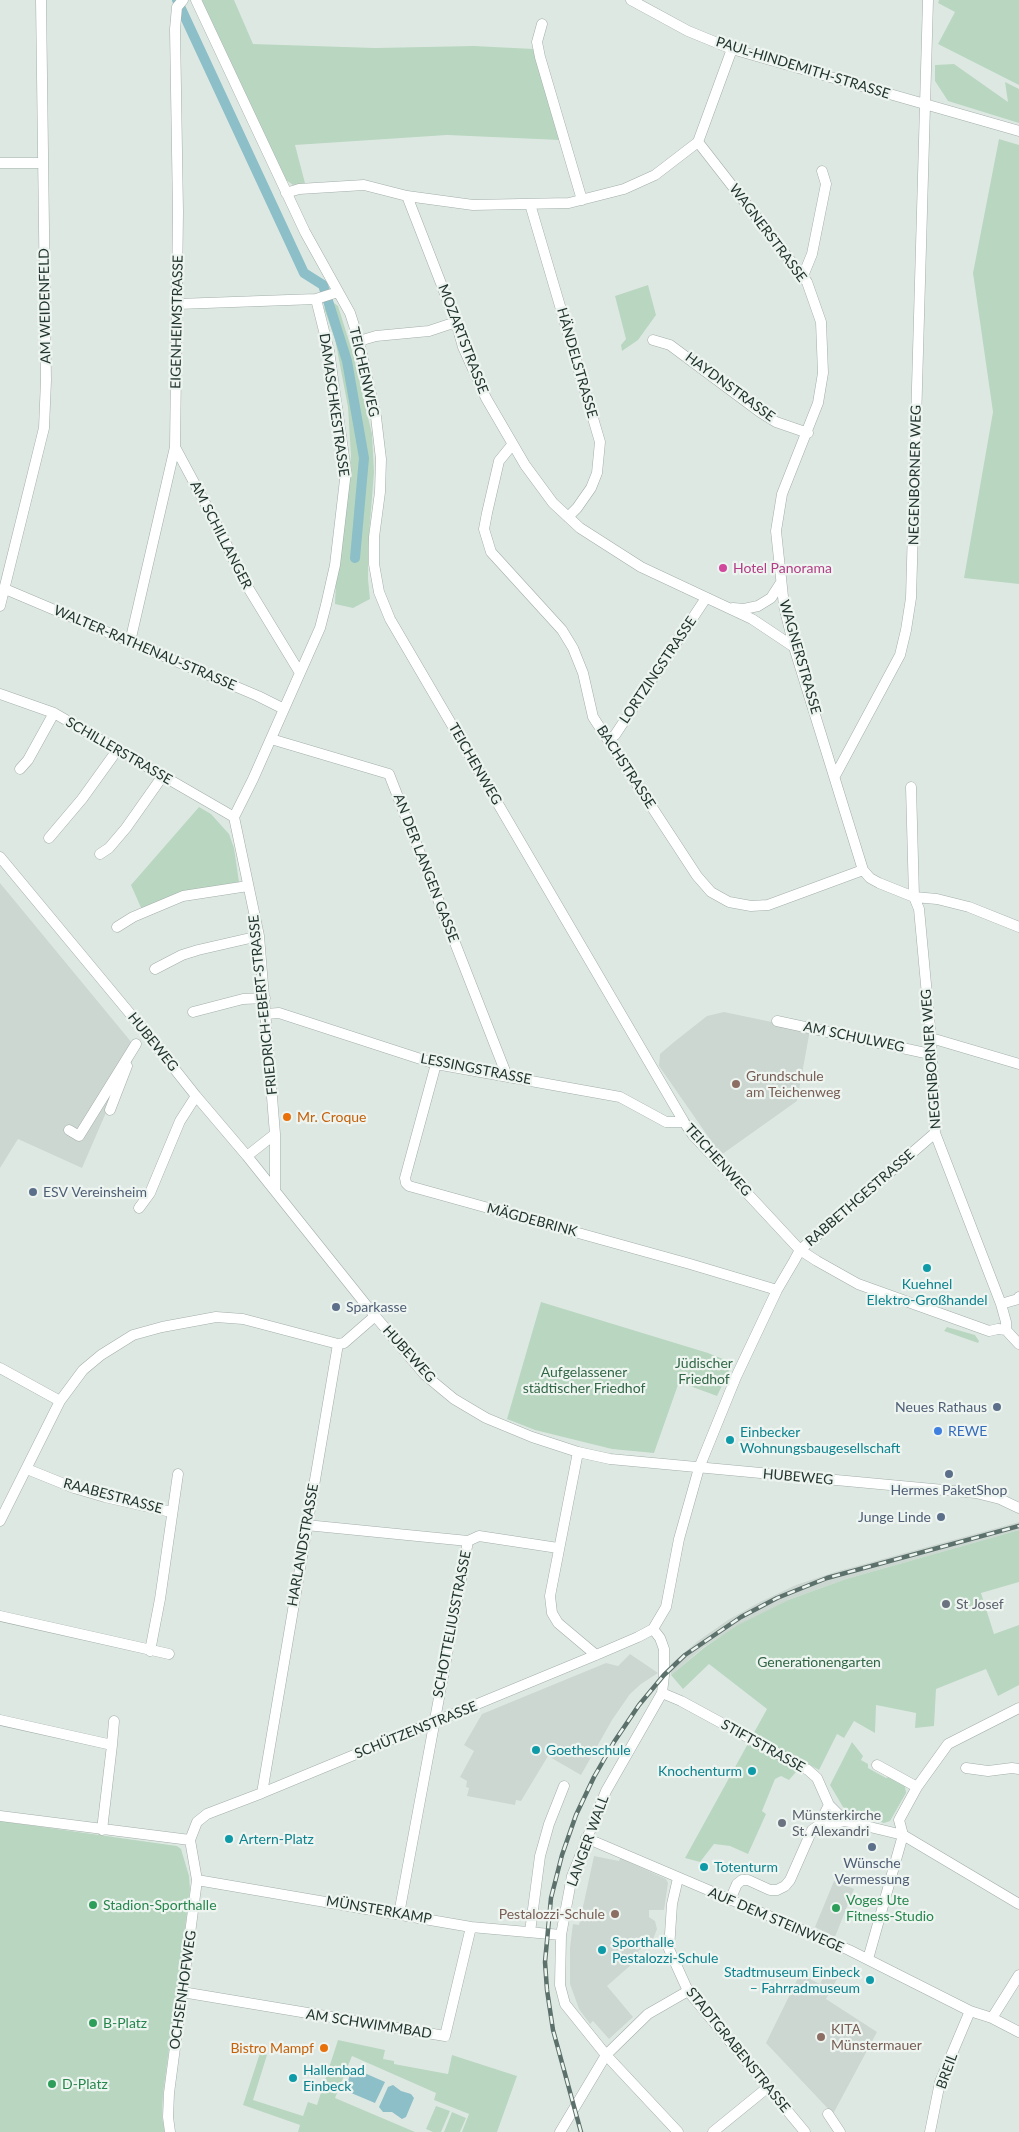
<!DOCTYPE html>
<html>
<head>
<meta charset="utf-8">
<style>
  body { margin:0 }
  canvas { display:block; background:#dee8e3 }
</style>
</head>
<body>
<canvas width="1019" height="2132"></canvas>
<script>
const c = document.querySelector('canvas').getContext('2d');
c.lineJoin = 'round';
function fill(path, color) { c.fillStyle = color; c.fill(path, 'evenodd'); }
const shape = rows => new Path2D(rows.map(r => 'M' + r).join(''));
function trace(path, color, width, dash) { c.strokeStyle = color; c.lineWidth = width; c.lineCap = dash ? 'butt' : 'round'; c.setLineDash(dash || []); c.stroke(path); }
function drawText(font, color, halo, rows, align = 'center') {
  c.font = font + ' Lato,sans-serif'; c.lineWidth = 4.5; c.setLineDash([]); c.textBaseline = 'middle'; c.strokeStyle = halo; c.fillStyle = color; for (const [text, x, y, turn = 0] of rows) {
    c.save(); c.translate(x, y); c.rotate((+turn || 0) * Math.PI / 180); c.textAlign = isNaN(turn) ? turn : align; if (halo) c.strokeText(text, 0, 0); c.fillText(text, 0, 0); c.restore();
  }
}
fill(shape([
  [0,883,137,1049,113,1110,108,1108,82,1168,18,1139,0,1168],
  [724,1012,810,1030,797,1101,721,1155,659,1066,660,1054,674,1042,707,1016],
  [1019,1522,1019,1530,846,1579,788,1600,736,1627,704,1647,671,1675,671,1664,698,1641,728,1620,760,1602,796,1585,835,1572],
  [630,1654,658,1673,641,1684,630,1694,612,1720,581,1775,548,1756,521,1801,516,1800,515,1805,467,1796,469,1788,466,1787,467,1781,460,1777,474,1751,464,1745,482,1714,606,1663,618,1666],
  [594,1856,619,1861,620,1858,666,1879,668,1883,664,1910,649,1910,649,1917,655,1921,657,1929,652,1942,638,1951,640,1957,607,1986,633,2017,609,2039,593,2021,590,2024,579,2009,570,1984,570,1948,572,1931,573,1924,579,1925],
  [834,1881,854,1889,835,1937,815,1927],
  [827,1970,838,1977,826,1999,877,2032,833,2114,766,2043,800,1974,820,1984]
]), '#cdd7d2');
fill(shape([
  [202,0,234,0,253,44,375,48,474,46,534,49,560,140,447,135,295,145,305,183,293,185,286,180],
  [939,0,1019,0,1019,85,938,44,955,12,938,3],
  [954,64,1008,102,1005,82,1019,89,1019,123,948,101,935,81,935,65],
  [999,139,1019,145,1019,584,964,578,993,412,973,273],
  [648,285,656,315,638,340,622,351,621,345,626,339,615,296],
  [334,303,338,306,353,354,372,434,374,472,368,548,368,579,370,599,353,608,335,604,336,580,351,456,348,407,335,339,324,308],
  [199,807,211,814,229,834,234,848,239,882,185,891,142,910,131,885],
  [541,1302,708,1353,733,1363,717,1396,679,1382,654,1453,612,1449,535,1430,507,1419],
  [947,1327,975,1335,979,1341,978,1343,944,1331],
  [1019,1530,1019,1582,981,1593,994,1634,1019,1625,1019,1685,998,1696,986,1669,936,1689,934,1726,915,1728,916,1713,876,1705,875,1733,854,1721,844,1738,837,1734,819,1770,801,1760,799,1772,796,1772,789,1780,781,1776,775,1779,762,1811,766,1814,748,1854,730,1846,714,1844,700,1862,685,1858,767,1709,709,1664,683,1689,671,1675,705,1647,736,1626,788,1600,846,1579],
  [852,1742,863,1756,861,1760,868,1764,868,1768,886,1778,891,1776,905,1786,906,1793,890,1821,884,1823,851,1813,843,1807,830,1785],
  [0,1821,177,1846,181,1849,189,1876,190,1890,163,2094,162,2117,165,2132,0,2132],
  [338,2040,385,2050,383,2059,394,2061,394,2064,448,2074,452,2055,517,2076,497,2132,462,2132,469,2114,434,2100,436,2093,352,2056,335,2098,415,2132,298,2132,300,2125,243,2105,260,2053,267,2055,253,2100,303,2116,308,2102,317,2105],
  [436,2106,450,2111,441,2132,433,2132,426,2129],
  [452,2112,466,2118,460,2132,444,2132]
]), '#b9d7c0');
fill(shape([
  [353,2068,385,2082,375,2103,344,2090],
  [393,2085,401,2091,411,2094,414,2098,406,2117,402,2119,392,2112,383,2112,379,2107,388,2087]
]), '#8cbfc7');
trace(shape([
  [177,0,304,273,323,285,347,361,364,458,355,558]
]), '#8cbfc7', 10);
const minor = shape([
  [196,0,305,232,350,313,359,341,376,417,381,459,380,492,374,537,374,564,379,592,390,619,684,1122,693,1135,800,1250,817,1261,858,1284,989,1331,998,1329,1006,1330,1019,1344],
  [631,0,688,31,732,49,1019,131],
  [542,24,537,42,540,57,582,200],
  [698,142,807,282,821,322,823,373,818,403,782,494,776,531,784,606,794,647,863,870,870,878,879,883,914,897,919,909,931,1038,935,1133,1001,1304,1006,1322,1006,1330],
  [698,142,732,49],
  [0,163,43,163],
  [286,193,299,189,364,185,407,196,473,205,569,203,624,189,655,175,698,142],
  [407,196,456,322,463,347,486,398,525,465,553,503,580,528,641,567,752,619,794,647],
  [530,204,600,442,597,473,591,488,577,508,568,517],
  [803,276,812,254,826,184,822,171],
  [178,304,316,299,338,292],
  [653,340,670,345,760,412,776,422,808,433],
  [359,341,376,336,429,331,456,322],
  [512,445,499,461,487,513,484,529,491,552,562,630,573,648,583,673,593,717,697,876,711,892,729,902,751,906,768,905,863,870],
  [175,447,219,529,244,581,300,673,253,779,234,817,259,936,275,1134,275,1190],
  [5,589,258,696,284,709],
  [0,606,44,428,46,380,41,0],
  [733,608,744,609,758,606,771,598,780,584],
  [130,642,175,447,178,212,175,29,177,7,183,0],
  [300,673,320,628,326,605,335,565,346,471,329,351,316,299],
  [0,694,54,713,234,817],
  [271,739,389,774,507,1076],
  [608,740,615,735,706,598],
  [20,769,28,760,54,713],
  [835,776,900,655,906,630,911,598,928,0],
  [911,787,914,897,937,899,969,907,1019,927],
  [49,838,82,799,118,749],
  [100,854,109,848,126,828,162,777],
  [0,857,142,1028,196,1096,247,1156,375,1316,425,1375,454,1399,486,1418,532,1437,578,1452,610,1459,976,1493,1000,1499,1019,1508],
  [117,927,133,917,183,896,248,886],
  [155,969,182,955,198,950,259,936],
  [193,1012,243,999,265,998],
  [266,1014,279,1013,436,1064,620,1097,666,1122,684,1122],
  [777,1021,930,1054],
  [931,1038,1019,1064],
  [436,1064,405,1178,406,1183,409,1186,690,1264,777,1290],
  [110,1110,127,1066],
  [69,1130,79,1136,136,1044],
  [247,1156,275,1134],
  [139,1208,150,1193,180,1121,196,1096],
  [1001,1304,1018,1299,1019,1297],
  [338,1344,344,1343,375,1316],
  [0,1368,60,1401],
  [578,1452,550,1596,552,1613,558,1623,596,1655],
  [27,1469,74,1488,105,1497,171,1512],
  [0,1521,60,1401,83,1370,101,1355,133,1335,162,1327,216,1317,243,1319,338,1344],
  [306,1525,468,1541,479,1536,558,1548],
  [0,1616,169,1654],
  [653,1629,660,1638,664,1649,664,1675,662,1693,606,1791,572,1876,561,1935,560,1985,565,2004,606,2055,678,2132],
  [150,1651,160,1599,178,1474],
  [662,1693,681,1701,808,1770,817,1778,829,1805,845,1821],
  [0,1720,112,1745,102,1830],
  [112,1745,114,1721],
  [966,1768,988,1771,1012,1768,1019,1769],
  [917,1787,948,1744,1019,1708],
  [262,1793,338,1344],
  [0,1816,190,1840],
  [818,1826,845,1821,903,1835,899,1820,917,1787,877,1765],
  [586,1838,849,1950,970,2011,992,2018,1019,2032],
  [678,1878,672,1904,669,1949,688,1991,805,2132],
  [197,1880,471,1927,561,1935],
  [730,1900,737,1884,742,1880,748,1880,770,1890,777,1890,785,1886,790,1880,812,1830,818,1826,829,1805],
  [399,1914,468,1541],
  [530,1932,540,1856,549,1824,564,1786],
  [868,1959,903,1835,1019,1904],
  [182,1992,445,2036,471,1927],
  [992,2018,1019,1975],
  [828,2114,840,2132],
  [170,2132,168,2117,169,2093,197,1880,190,1840,197,1822,207,1814,262,1793,596,1655,638,1637,653,1629,666,1607,679,1539,699,1468,736,1377,777,1290,794,1261,800,1250,935,1133],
  [560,2132,606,2055,648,2014,688,1991],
  [713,2132,767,2088],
  [930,2132,940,2082,970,2011]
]);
trace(minor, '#a2afa9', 11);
trace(minor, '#fff', 10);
const rail = shape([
  [581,2132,553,2030,547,1990,545,1962,551,1898,562,1855,576,1815,594,1777,614,1742,639,1705,664,1675,685,1655,741,1617,777,1598,827,1578,1019,1526]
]);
trace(rail, '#5c716b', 4.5);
trace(rail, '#eef5f1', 2.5, [8]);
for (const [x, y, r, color] of [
  [723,568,5,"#d1479c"],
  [736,1084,5,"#8d6e63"],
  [287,1117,5,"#e8710a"],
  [33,1192,5,"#5c6f8a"],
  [927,1268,5,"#0f9aa8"],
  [336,1307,5,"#5c6f8a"],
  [997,1407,5,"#5c6f8a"],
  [938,1431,5,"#3f7fe0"],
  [730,1440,5,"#0f9aa8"],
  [949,1474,5,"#5c6f8a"],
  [941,1517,5,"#5c6f8a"],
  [946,1604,5,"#6b7280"],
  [536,1750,5,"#0f9aa8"],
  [752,1771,5,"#0f9aa8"],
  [782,1823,5,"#6b7280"],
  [229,1839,5,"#0f9aa8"],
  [872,1847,5,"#5c6f8a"],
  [704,1867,5,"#0f9aa8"],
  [93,1905,5,"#2e9e5b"],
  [836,1908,5,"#2e9e5b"],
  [615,1914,5,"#8d6e63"],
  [602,1950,5,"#0f9aa8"],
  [870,1980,5,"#0f9aa8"],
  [93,2023,5,"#2e9e5b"],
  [821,2037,5,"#8d6e63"],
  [324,2048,5,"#e8710a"],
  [293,2078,5,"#0f9aa8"],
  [52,2084,5,"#2e9e5b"]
]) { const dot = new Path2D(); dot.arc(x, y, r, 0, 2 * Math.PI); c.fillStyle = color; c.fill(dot); trace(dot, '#eef5f1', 2); }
drawText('14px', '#22352f', '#eef5f1', [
  ["PAUL-HINDEMITH-STRASSE",803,68,17],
  ["WAGNERSTRASSE",768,233,53],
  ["AM WEIDENFELD",45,306,-91],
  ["EIGENHEIMSTRASSE",177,322,-89],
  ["MOZARTSTRASSE",463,339,69],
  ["HÄNDELSTRASSE",577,363,74],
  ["TEICHENWEG",364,372,77],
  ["HAYDNSTRASSE",730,387,36],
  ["DAMASCHKESTRASSE",334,405,82],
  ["NEGENBORNER WEG",915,475,-89],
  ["AM SCHILLANGER",221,535,63],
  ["WALTER-RATHENAU-STRASSE",145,648,23],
  ["WAGNERSTRASSE",800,657,74],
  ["LORTZINGSTRASSE",658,670,-56],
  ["SCHILLERSTRASSE",119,751,30],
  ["TEICHENWEG",475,764,60],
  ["BACHSTRASSE",626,767,57],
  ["AN DER LANGEN GASSE",426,868,69],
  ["FRIEDRICH-EBERT-STRASSE",263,1005,-96],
  ["AM SCHULWEG",854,1037,12],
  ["HUBEWEG",153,1042,51],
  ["NEGENBORNER WEG",931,1059,-94],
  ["LESSINGSTRASSE",476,1069,11],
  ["TEICHENWEG",718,1160,48],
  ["RABBETHGESTRASSE",860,1198,-41],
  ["MÄGDEBRINK",532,1220,15],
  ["HUBEWEG",409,1354,48],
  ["HUBEWEG",798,1477,5],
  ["RAABESTRASSE",113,1496,15],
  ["HARLANDSTRASSE",303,1545,-80],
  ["SCHOTTELIUSSTRASSE",452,1624,-79],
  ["SCHÜTZENSTRASSE",416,1730,-22],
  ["STIFTSTRASSE",763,1746,29],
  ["LANGER WALL",588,1841,-70],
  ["MÜNSTERKAMP",379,1910,10],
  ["AUF DEM STEINWEGE",776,1920,23],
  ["OCHSENHOFWEG",183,1990,-82],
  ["AM SCHWIMMBAD",369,2024,9],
  ["STADTGRABENSTRASSE",738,2050,51],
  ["BREIL",947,2071,-70]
]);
drawText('14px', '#b23c85', '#eef5f1', [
  ["Hotel Panorama",733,568]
], 'left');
drawText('14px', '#785e54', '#eef5f1', [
  ["Grundschule",746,1076],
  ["am Teichenweg",746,1092],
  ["Pestalozzi-Schule",605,1914,"right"],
  ["KITA",831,2029],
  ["Münstermauer",831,2045]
], 'left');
drawText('14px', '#c56008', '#eef5f1', [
  ["Mr. Croque",297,1117],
  ["Bistro Mampf",314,2048,"right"]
], 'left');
drawText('14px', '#4e5e75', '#eef5f1', [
  ["ESV Vereinsheim",43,1192],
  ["Sparkasse",346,1307],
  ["Neues Rathaus",987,1407,"right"],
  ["Hermes PaketShop",949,1490,"center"],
  ["Junge Linde",931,1517,"right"],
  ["Wünsche",872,1863,"center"],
  ["Vermessung",872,1879,"center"]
], 'left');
drawText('14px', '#0d838f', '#eef5f1', [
  ["Kuehnel",927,1284,"center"],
  ["Elektro-Großhandel",927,1300,"center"],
  ["Einbecker",740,1432],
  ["Wohnungsbaugesellschaft",740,1448],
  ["Goetheschule",546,1750],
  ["Knochenturm",742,1771,"right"],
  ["Artern-Platz",239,1839],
  ["Totenturm",714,1867],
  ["Sporthalle",612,1942],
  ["Pestalozzi-Schule",612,1958],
  ["Stadtmuseum Einbeck",860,1972,"right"],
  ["– Fahrradmuseum",860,1988,"right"],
  ["Hallenbad",303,2070],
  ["Einbeck",303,2086]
], 'left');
drawText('14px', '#316745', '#eef5f1', [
  ["Jüdischer",704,1363],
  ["Friedhof",704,1379],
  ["Aufgelassener",584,1372],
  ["städtischer Friedhof",584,1388],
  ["Generationengarten",819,1662]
]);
drawText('14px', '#366cbe', '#eef5f1', [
  ["REWE",948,1431]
], 'left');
drawText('14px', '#5b616d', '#eef5f1', [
  ["St Josef",956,1604],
  ["Münsterkirche",792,1815],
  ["St. Alexandri",792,1831]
], 'left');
drawText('14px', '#27864d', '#eef5f1', [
  ["Voges Ute",846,1900],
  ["Fitness-Studio",846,1916],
  ["Stadion-Sporthalle",103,1905],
  ["B-Platz",103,2023],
  ["D-Platz",62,2084]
], 'left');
</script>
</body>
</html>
